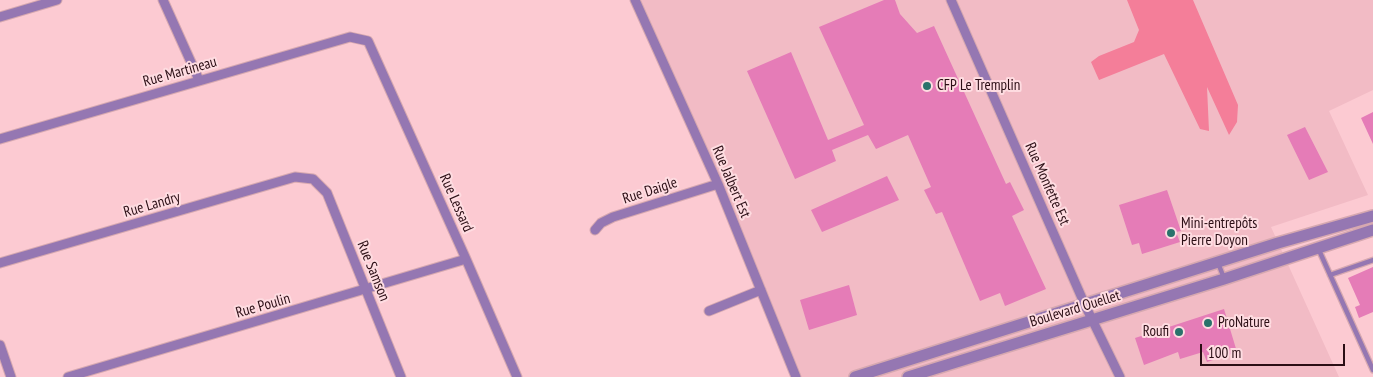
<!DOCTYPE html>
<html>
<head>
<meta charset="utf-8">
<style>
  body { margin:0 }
  #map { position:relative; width:1373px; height:377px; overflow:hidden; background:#fccad2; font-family:"PT Sans Narrow",sans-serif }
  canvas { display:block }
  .scale { position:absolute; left:1200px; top:344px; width:145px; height:22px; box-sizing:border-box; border:2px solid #2b0e15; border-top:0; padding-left:6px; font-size:15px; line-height:18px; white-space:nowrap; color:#2b0e15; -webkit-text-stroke:4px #fedce1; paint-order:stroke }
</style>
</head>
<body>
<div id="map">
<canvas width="1373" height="377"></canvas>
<div class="scale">100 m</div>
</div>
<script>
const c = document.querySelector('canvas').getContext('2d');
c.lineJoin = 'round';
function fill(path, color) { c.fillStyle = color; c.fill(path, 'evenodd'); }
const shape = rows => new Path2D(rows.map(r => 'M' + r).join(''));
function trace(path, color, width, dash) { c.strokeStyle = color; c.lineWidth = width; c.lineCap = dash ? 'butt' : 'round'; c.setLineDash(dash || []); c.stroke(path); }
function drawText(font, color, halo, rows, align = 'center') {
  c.font = font + ' "PT Sans Narrow",sans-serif'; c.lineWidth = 4; c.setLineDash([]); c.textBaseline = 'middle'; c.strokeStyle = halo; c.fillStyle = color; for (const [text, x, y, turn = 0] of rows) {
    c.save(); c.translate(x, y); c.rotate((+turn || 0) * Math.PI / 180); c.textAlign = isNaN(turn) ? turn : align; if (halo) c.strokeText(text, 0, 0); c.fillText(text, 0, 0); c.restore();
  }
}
fill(shape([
  [635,0,1373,0,1373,90,1329,111,1368,195,1271,227,1339,377,796,377]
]), '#f2bbc5');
fill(shape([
  [1127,0,1193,0,1238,105,1237,122,1229,135,1207,87,1209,131,1200,129,1164,54,1099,80,1091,62,1099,56,1134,42,1139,30]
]), '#f47e99');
fill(shape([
  [884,0,895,0,900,14,917,33,934,26,1006,184,1010,182,1024,210,1012,216,1046,289,1005,306,1000,293,980,301,942,212,936,214,924,190,931,187,908,135,876,149,868,135,832,150,836,161,795,179,747,71,791,52,828,140,864,125,819,27],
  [1373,112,1373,144,1361,118],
  [1305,127,1328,172,1309,180,1287,135],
  [887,176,899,200,822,232,811,210],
  [1167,190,1181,231,1176,232,1180,242,1142,254,1139,243,1132,245,1119,205],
  [1373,267,1373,312,1359,318,1355,307,1360,305,1348,278],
  [849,285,857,315,809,330,800,300],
  [1224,309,1237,352,1207,362,1203,352,1180,359,1178,352,1144,365,1135,338]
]), '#e57cb7');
const service = shape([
  [1318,248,1373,370],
  [1218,263,1224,278],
  [1330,275,1373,260]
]);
const minor = shape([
  [163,0,199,80],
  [635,0,718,184,796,377],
  [951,0,1085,305,1120,377],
  [0,17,57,0],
  [0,139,350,37,368,41,466,259,517,377],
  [595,230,601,223,613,217,718,184],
  [0,263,295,177,313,179,327,193,401,377],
  [709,311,761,290],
  [0,345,11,377],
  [68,377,466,259]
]);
const tertiary = shape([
  [855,377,1278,243,1373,216],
  [908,377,1224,279,1373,230]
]);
trace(service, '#d6a8b0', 7);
trace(minor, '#d6a8b0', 11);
trace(tertiary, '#d6a8b0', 14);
trace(service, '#9577b2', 4.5);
trace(minor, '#9577b2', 9);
trace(tertiary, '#9577b2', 11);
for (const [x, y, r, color] of [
  [927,86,5,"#2a726c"],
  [1171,233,5,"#2a726c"],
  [1208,323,5,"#2a726c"],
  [1179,332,5,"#2a726c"]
]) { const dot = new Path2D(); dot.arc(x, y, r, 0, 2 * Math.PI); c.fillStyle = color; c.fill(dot); trace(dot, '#fedce1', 2); }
drawText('15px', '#2b0e15', '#fedce1', [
  ["Rue Martineau",180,72,-16],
  ["Rue Jalbert Est",731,182,67],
  ["Rue Monfette Est",1047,184,66],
  ["Rue Daigle",650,191,-18],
  ["Rue Lessard",456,203,66],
  ["Rue Landry",152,205,-16],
  ["Rue Samson",373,271,68],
  ["Rue Poulin",263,306,-16],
  ["Boulevard Ouellet",1075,309,-17]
]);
drawText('15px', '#2b0e15', '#fedce1', [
  ["CFP Le Tremplin",937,86],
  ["Mini-entrepôts",1181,224],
  ["Pierre Doyon",1181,241],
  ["ProNature",1218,323],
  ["Roufi",1169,332,"right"]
], 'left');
</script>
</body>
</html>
